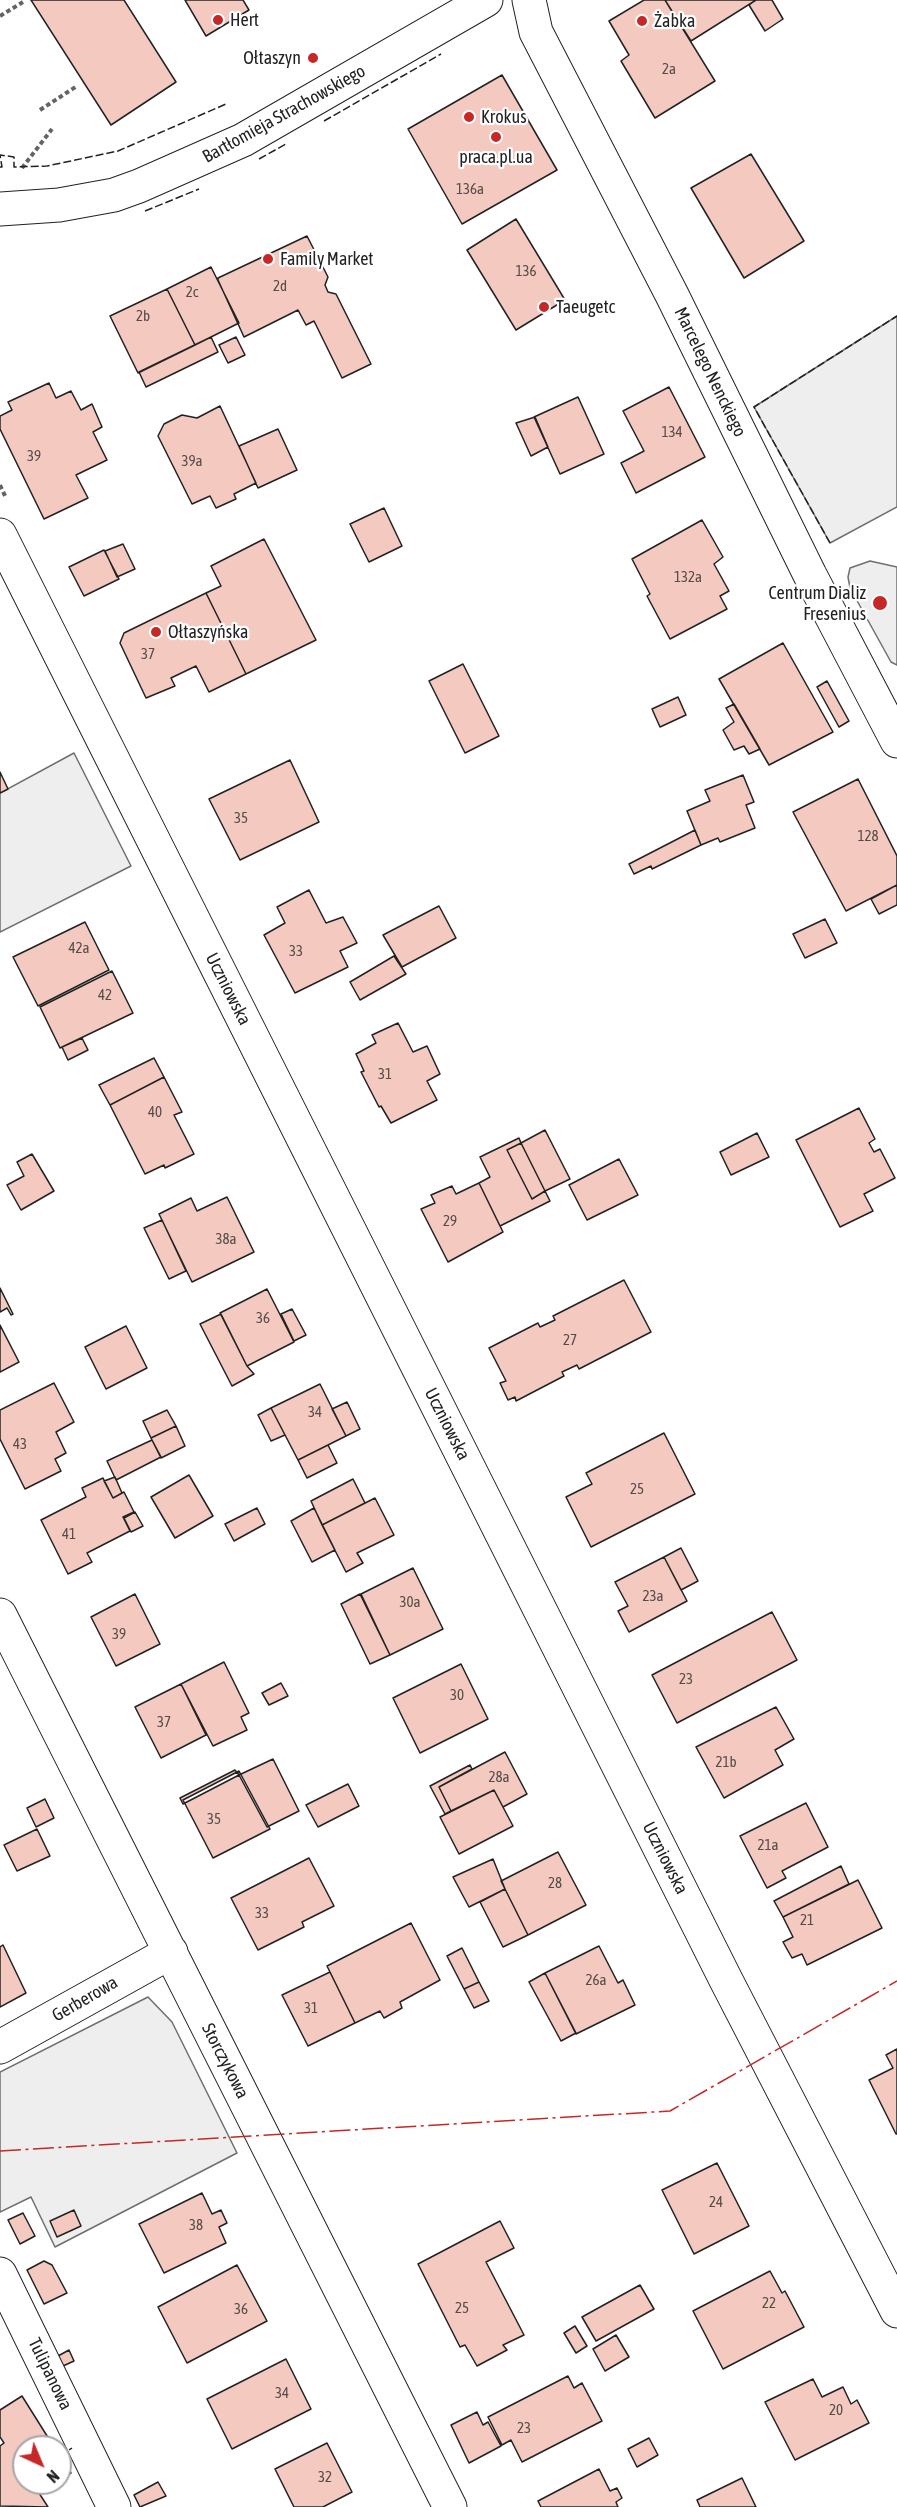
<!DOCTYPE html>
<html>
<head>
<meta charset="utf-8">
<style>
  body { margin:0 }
  #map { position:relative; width:897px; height:2507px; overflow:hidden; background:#fff; font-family:"Asap Condensed",sans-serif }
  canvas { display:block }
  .north { position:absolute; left:12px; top:2435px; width:60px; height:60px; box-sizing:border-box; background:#fff; border:2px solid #a7a7a7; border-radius:50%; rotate:136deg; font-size:16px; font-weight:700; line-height:24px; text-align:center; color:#222 }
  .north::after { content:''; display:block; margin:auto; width:21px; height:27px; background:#c62828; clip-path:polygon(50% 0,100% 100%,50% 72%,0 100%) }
</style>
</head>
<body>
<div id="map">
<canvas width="897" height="2507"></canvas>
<div class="north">N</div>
</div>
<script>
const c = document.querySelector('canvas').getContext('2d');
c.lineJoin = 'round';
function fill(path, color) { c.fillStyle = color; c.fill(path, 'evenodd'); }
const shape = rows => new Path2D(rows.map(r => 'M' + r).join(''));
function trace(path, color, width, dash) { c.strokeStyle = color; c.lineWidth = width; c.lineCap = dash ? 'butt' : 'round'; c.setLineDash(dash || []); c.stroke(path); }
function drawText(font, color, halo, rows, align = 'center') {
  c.font = font + ' "Asap Condensed",sans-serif'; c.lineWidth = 4.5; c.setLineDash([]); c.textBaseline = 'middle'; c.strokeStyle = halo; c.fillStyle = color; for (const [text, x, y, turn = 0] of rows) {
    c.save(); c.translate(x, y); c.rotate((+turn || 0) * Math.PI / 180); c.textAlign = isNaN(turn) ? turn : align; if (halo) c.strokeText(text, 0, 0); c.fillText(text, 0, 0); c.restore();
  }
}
const green = shape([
  [897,316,897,507,830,543,754,407,897,316],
  [870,561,897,567,897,665,891,662,850,588,848,577,850,568,870,561],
  [74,753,131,866,0,932,0,793,74,753],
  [148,1997,172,2022,237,2153,55,2247,31,2197,0,2212,0,2072,148,1997]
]);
fill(green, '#eee');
trace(green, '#6f6f6f', 1.5);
const building = shape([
  [31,0,124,0,176,82,111,125,31,0],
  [185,0,243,0,249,10,206,36,185,0],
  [644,0,665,0,715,81,655,118,621,61,629,55,609,21,644,0],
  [665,0,756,0,691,41,665,0],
  [756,0,772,0,783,19,765,31,749,5,756,0],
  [502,75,557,170,462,224,408,129,502,75],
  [751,154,804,241,744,278,691,188,751,154],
  [516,219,565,300,516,330,467,250,516,219],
  [307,236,328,277,325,285,328,292,336,294,371,364,342,378,314,321,306,325,298,310,244,337,218,280,218,278,307,236],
  [211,267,239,323,195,345,167,289,211,267],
  [167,289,195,345,138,373,110,316,167,289],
  [211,337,218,352,146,387,139,372,211,337],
  [236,337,245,355,228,363,219,345,236,337],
  [49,383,56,398,71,391,81,410,92,404,102,427,93,432,107,460,76,475,88,498,44,519,0,429,0,416,12,410,8,402,49,383],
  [669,387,705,457,636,493,621,463,644,451,623,411,669,387],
  [578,397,604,454,560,474,534,417,578,397],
  [220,406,256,483,234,494,236,499,216,508,210,496,192,504,158,436,164,424,182,415,197,418,220,406],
  [535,417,548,447,531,456,516,423,535,417],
  [278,429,297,470,258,488,239,446,278,429],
  [384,508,402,546,369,562,350,524,384,508],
  [702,520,723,557,714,564,729,591,720,596,727,609,670,639,647,596,650,594,632,559,702,520],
  [264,539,316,640,246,674,206,593,221,586,211,566,264,539],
  [123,544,135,569,117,577,105,551,123,544],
  [104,550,119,579,84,596,69,567,104,550],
  [206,593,246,674,209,692,196,666,171,678,175,686,146,698,120,643,124,633,206,593],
  [783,643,833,732,769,765,719,679,783,643],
  [463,664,499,736,465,753,429,681,463,664],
  [827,681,849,721,839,727,817,687,827,681],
  [678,697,686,715,660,727,652,709,678,697],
  [734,704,760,749,749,754,744,746,734,750,723,730,734,722,726,708,734,704],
  [290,760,319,822,240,860,209,799,290,760],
  [0,772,8,789,0,793,0,772],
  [743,775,754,802,746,805,755,828,720,842,718,838,701,845,687,811,710,801,705,790,743,775],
  [858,779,897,856,897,885,846,911,793,812,858,779],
  [695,830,701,845,652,869,651,866,634,874,629,864,695,830],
  [897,885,897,905,879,914,871,899,897,885],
  [309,890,326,923,343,917,357,943,340,951,348,967,295,993,264,935,285,923,277,907,309,890],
  [439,906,456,938,402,967,383,935,439,906],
  [825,919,837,943,805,958,793,934,825,919],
  [85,922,109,970,38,1006,13,957,85,922],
  [394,956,406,974,360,1000,350,982,394,956],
  [112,971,133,1013,60,1048,40,1007,112,971],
  [398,1023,413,1052,427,1046,440,1074,427,1081,437,1100,391,1123,381,1106,379,1107,361,1072,364,1071,356,1054,376,1043,372,1035,398,1023],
  [82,1038,88,1050,68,1060,62,1047,82,1038],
  [154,1058,164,1077,110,1105,99,1085,154,1058],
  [164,1077,182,1112,174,1115,194,1154,165,1168,164,1165,145,1174,110,1105,164,1077],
  [859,1108,875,1139,869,1143,874,1152,880,1149,895,1178,864,1194,873,1211,840,1227,796,1140,859,1108],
  [545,1130,570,1179,545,1191,521,1143,545,1130],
  [757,1133,769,1157,731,1175,720,1152,757,1133],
  [519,1138,521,1143,507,1150,532,1199,545,1191,550,1201,500,1226,479,1183,490,1177,480,1157,519,1138],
  [521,1143,545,1191,532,1199,507,1150,521,1143],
  [32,1154,54,1191,21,1210,7,1185,24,1176,17,1162,32,1154],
  [619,1159,638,1195,587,1220,569,1185,619,1159],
  [479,1183,503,1232,448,1262,421,1209,435,1203,431,1195,452,1186,456,1194,479,1183],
  [227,1197,254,1252,192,1282,159,1214,191,1198,197,1211,227,1197],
  [162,1220,186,1271,169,1279,144,1228,162,1220],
  [624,1280,651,1332,579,1369,577,1365,562,1372,564,1376,516,1401,515,1397,508,1400,500,1383,506,1381,489,1348,538,1323,540,1327,555,1320,553,1316,624,1280],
  [0,1288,13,1314,11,1315,7,1308,0,1312,0,1288],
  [267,1289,294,1342,247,1366,220,1313,267,1289],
  [292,1309,306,1335,294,1341,281,1314,292,1309],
  [221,1314,247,1366,254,1374,232,1386,200,1324,221,1314],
  [0,1325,19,1362,0,1372,0,1325],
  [126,1326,147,1368,106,1389,85,1347,126,1326],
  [54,1383,74,1422,56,1432,66,1453,55,1459,61,1471,25,1489,0,1439,0,1410,54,1383],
  [320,1384,346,1436,298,1460,271,1408,320,1384],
  [347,1402,360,1429,346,1436,332,1409,347,1402],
  [271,1408,285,1435,271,1441,258,1415,271,1408],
  [167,1410,176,1426,151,1438,143,1421,167,1410],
  [176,1426,185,1446,161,1458,151,1438,176,1426],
  [664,1433,695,1494,591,1547,566,1497,592,1484,586,1473,664,1433],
  [152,1440,161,1457,116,1480,107,1461,152,1440],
  [328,1445,337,1463,307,1478,298,1460,328,1445],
  [189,1475,213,1516,175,1538,151,1497,189,1475],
  [115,1477,122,1493,113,1498,104,1481,115,1477],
  [103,1478,113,1498,124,1492,134,1512,123,1517,130,1531,87,1553,92,1562,68,1574,41,1520,86,1497,82,1488,103,1478],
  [353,1479,365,1503,322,1525,311,1501,353,1479],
  [375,1498,394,1535,357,1553,363,1563,346,1572,322,1525,375,1498],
  [257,1508,265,1524,234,1541,225,1524,257,1508],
  [314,1508,335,1550,312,1562,291,1521,314,1508],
  [135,1512,143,1526,131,1532,124,1518,135,1512],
  [681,1548,698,1581,681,1590,664,1557,681,1548],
  [664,1557,687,1601,629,1632,618,1611,628,1606,615,1582,664,1557],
  [413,1568,443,1629,390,1655,361,1594,413,1568],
  [135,1594,160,1644,116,1666,91,1617,135,1594],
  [360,1594,390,1655,370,1664,341,1604,360,1594],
  [772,1612,797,1660,677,1723,652,1675,772,1612],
  [224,1662,249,1713,241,1717,247,1730,213,1746,181,1684,224,1662],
  [461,1664,488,1719,420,1753,393,1698,461,1664],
  [281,1683,288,1696,269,1705,262,1693,281,1683],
  [181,1684,206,1735,161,1758,135,1707,181,1684],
  [776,1707,794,1739,775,1750,783,1765,724,1798,696,1747,776,1707],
  [505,1752,527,1794,503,1807,494,1790,451,1811,439,1787,505,1752],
  [273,1759,299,1811,267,1827,239,1775,273,1759],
  [470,1765,472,1769,439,1787,451,1811,445,1814,430,1786,470,1765],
  [235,1770,239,1775,183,1804,180,1798,235,1770],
  [239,1771,270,1829,213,1858,183,1800,239,1771],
  [348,1784,359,1806,318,1827,306,1805,348,1784],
  [494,1790,513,1826,459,1854,440,1817,494,1790],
  [45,1799,54,1818,36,1827,27,1808,45,1799],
  [806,1803,828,1847,782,1871,786,1878,767,1888,740,1836,806,1803],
  [37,1829,50,1856,17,1871,4,1845,37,1829],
  [558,1852,586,1905,528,1935,501,1881,558,1852],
  [309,1858,334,1906,302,1922,304,1927,258,1950,231,1898,309,1858],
  [493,1859,505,1889,469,1907,453,1877,493,1859],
  [841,1866,849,1884,783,1917,774,1901,841,1866],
  [858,1880,882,1928,807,1965,802,1954,792,1958,783,1942,793,1937,783,1917,858,1880],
  [505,1889,528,1935,503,1947,480,1902,505,1889],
  [411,1923,440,1980,400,2002,402,2008,384,2018,380,2011,355,2023,327,1966,411,1923],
  [3,1945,26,1993,0,2007,0,1947,3,1945],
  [599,1946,618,1983,623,1980,635,2005,576,2034,545,1973,599,1946],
  [462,1948,479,1982,464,1989,447,1956,462,1948],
  [330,1972,355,2023,308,2046,282,1995,330,1972],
  [545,1973,576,2033,561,2041,529,1982,545,1973],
  [479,1982,489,2001,474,2008,464,1989,479,1982],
  [897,2049,897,2134,896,2134,869,2080,893,2068,886,2055,897,2049],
  [717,2163,749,2226,694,2254,662,2190,717,2163],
  [202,2193,212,2214,221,2210,227,2223,219,2227,226,2243,164,2273,139,2224,202,2193],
  [74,2210,81,2226,57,2237,50,2221,74,2210],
  [23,2213,35,2236,20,2244,8,2220,23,2213],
  [500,2221,514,2248,486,2262,524,2335,503,2345,507,2350,477,2366,465,2345,460,2347,418,2264,500,2221],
  [44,2261,52,2265,67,2293,44,2304,27,2270,44,2261],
  [237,2265,267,2321,187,2363,158,2307,237,2265],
  [770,2271,782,2293,785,2291,804,2327,723,2369,693,2311,770,2271],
  [640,2285,654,2309,596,2341,582,2317,640,2285],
  [575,2326,587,2346,576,2353,564,2333,575,2326],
  [616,2335,629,2357,605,2371,593,2349,616,2335],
  [69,2350,74,2361,63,2366,58,2356,69,2350],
  [286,2359,311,2409,232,2449,207,2399,286,2359],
  [568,2376,574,2388,582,2383,602,2421,522,2462,511,2440,502,2445,488,2417,568,2376],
  [813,2379,822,2397,843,2387,851,2404,857,2400,869,2423,795,2460,765,2402,813,2379],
  [22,2396,54,2447,24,2447,24,2483,55,2483,39,2493,48,2507,0,2506,0,2446,4,2443,0,2437,0,2410,22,2396],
  [477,2412,483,2425,488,2422,501,2446,469,2463,451,2425,477,2412],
  [649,2438,658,2455,637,2467,628,2449,649,2438],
  [327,2443,352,2492,323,2507,294,2507,275,2469,327,2443],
  [60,2457,71,2473,60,2480,60,2457],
  [599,2469,610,2491,617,2488,622,2498,616,2502,618,2507,541,2507,538,2501,599,2469],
  [742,2478,756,2507,700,2507,697,2500,742,2478],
  [158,2482,166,2496,140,2507,134,2495,158,2482]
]);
fill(building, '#f3c9c0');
trace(building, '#222', 1.5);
const minor = shape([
  [529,0,536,32,672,295,810,575,897,741],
  [0,209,59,205,114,195,139,186,243,140,486,0],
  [0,535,727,1982,897,2311],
  [0,1615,450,2507],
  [0,2047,171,1952],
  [0,2274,114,2507]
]);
trace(minor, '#222', 35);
trace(shape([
  [0,16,23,2],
  [40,110,77,86],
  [22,168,52,129],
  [0,485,6,498]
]), '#646464', 4, [4.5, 3]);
trace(minor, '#fff', 33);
trace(shape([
  [324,121,441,54],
  [259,159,286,144],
  [0,167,2,167,0,155,14,157,14,167,47,166,118,151,226,104],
  [145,211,199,189],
  [830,543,754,407,897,316],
  [60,2456,72,2448]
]), '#222', 1.5, [8, 3]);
trace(shape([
  [0,2151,670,2111,897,1981]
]), '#c62828', 1.5, [21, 4.5, 3, 4.5]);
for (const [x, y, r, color] of [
  [218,20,6,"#c62828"],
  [642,21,6,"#c62828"],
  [313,58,6,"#c62828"],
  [469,117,6,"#c62828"],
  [496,137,6,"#c62828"],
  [268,259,6,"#c62828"],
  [544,307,6,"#c62828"],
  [880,603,8,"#c62828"],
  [156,632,6,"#c62828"]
]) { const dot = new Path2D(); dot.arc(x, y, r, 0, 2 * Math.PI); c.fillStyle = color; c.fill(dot); trace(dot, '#fff', 2); }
drawText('15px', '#564c4a', null, [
  ["2a",669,69],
  ["136a",470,189],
  ["136",526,271],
  ["2d",280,286],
  ["2c",192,292],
  ["2b",143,316],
  ["134",672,432],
  ["39",34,456],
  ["39a",192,461],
  ["132a",688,577],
  ["37",148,654],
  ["35",241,818],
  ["128",868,836],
  ["42a",79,948],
  ["33",296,951],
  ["42",105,995],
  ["31",385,1074],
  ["40",155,1112],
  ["29",450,1221],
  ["38a",226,1239],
  ["36",263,1318],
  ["27",570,1340],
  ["34",315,1412],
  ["43",20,1444],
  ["25",637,1489],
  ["41",69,1534],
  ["23a",653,1596],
  ["30a",410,1602],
  ["39",119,1634],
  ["23",686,1679],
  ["30",457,1695],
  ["37",164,1722],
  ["21b",726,1762],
  ["28a",499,1777],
  ["35",214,1819],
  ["21a",768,1845],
  ["28",555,1883],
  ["33",262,1913],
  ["21",807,1920],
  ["26a",596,1980],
  ["31",311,2008],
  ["24",716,2202],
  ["38",196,2225],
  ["22",769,2303],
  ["25",462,2308],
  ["36",241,2309],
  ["34",282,2393],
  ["20",836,2410],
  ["23",524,2428],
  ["32",325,2477]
]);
drawText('18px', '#222', '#fff', [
  ["Hert",230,20],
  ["Żabka",654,21],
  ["Ołtaszyn",301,58,"right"],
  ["Krokus",481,117],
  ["praca.pl.ua",496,157,"center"],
  ["Family Market",280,259],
  ["Taeugetc",556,307],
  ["Centrum Dializ",866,593,"right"],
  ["Fresenius",866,614,"right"],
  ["Ołtaszyńska",168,632]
], 'left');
drawText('18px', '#222', '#fff', [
  ["Bartłomieja Strachowskiego",284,114,-29],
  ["Marcelego Nenckiego",710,372,64],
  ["Uczniowska",228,989,63],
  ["Uczniowska",447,1424,63],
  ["Uczniowska",665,1858,63],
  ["Gerberowa",85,1999,-30],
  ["Storczykowa",225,2061,63],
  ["Tulipanowa",50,2374,64]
]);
</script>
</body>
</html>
